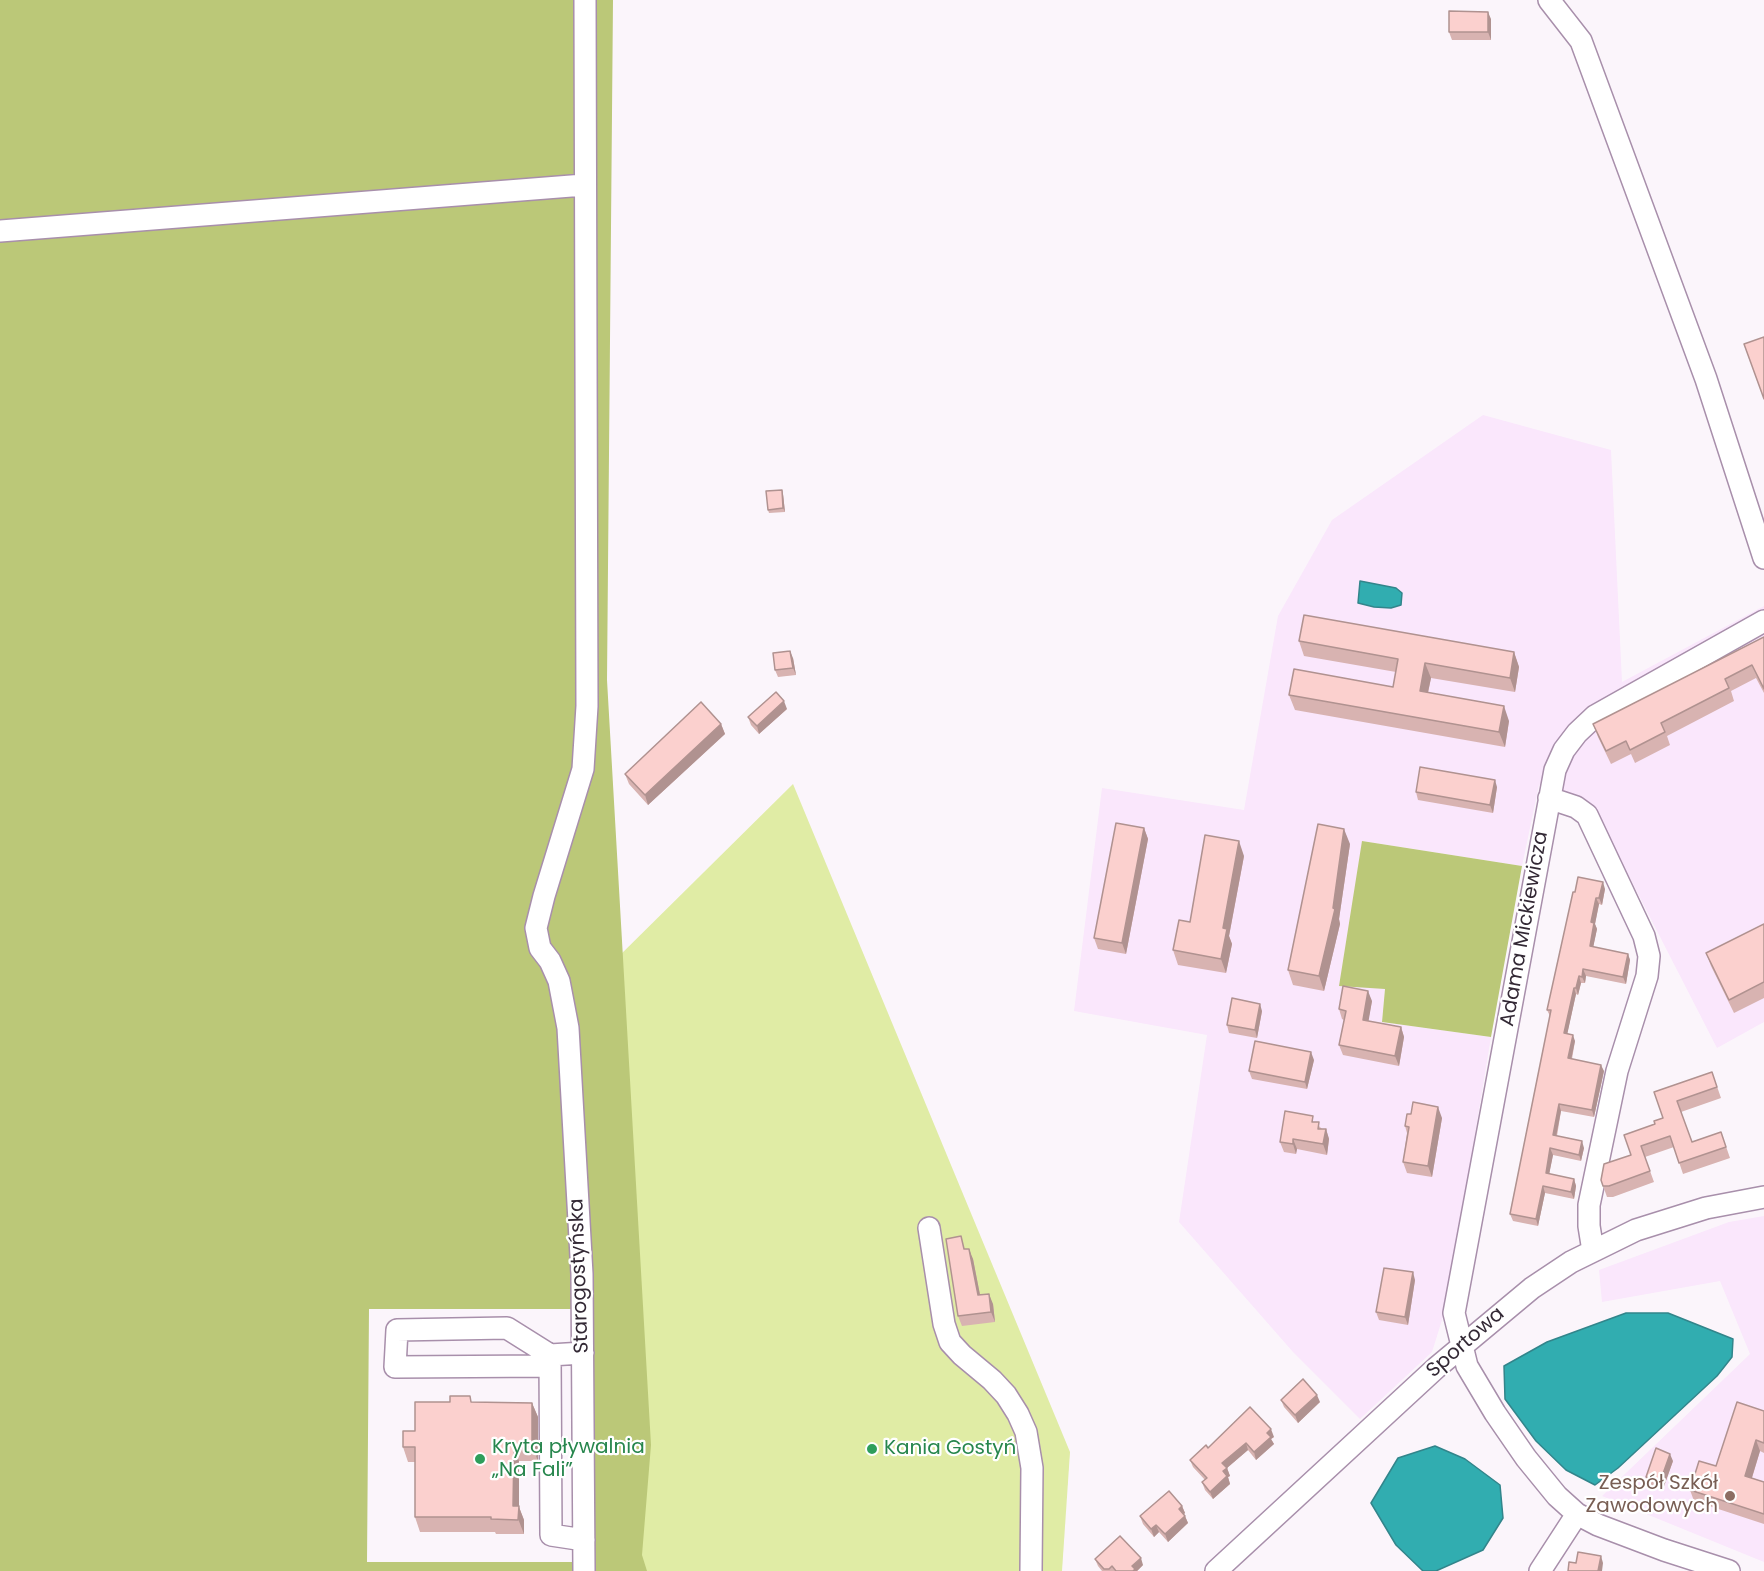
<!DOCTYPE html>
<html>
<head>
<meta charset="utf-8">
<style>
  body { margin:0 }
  canvas { display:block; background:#fbf5fb }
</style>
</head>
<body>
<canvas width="1764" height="1571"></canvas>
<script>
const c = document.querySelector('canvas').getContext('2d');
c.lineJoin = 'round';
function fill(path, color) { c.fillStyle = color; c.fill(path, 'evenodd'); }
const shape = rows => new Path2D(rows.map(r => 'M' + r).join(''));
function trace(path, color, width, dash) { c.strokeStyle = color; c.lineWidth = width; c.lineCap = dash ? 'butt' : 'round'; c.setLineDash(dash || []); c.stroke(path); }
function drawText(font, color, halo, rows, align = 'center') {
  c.font = font + ' Poppins,sans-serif'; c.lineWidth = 4.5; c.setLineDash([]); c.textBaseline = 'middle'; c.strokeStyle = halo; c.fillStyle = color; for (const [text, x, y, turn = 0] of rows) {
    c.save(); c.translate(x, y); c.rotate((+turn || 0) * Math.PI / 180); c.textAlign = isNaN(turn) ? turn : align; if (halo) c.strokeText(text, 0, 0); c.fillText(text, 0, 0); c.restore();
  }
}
fill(shape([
  [1483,415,1611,450,1622,682,1764,606,1764,1022,1717,1048,1596,812,1539,785,1522,866,1362,841,1385,989,1382,1022,1491,1037,1447,1304,1432,1352,1360,1419,1293,1352,1179,1222,1207,1035,1074,1011,1102,788,1244,810,1278,616,1332,520],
  [1764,1216,1764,1562,1602,1496,1750,1354,1720,1281,1602,1302,1599,1270,1729,1222]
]), '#fae7fc');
fill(shape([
  [793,784,1070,1452,1062,1571,610,1571,609,966]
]), '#e0eca5');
fill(shape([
  [0,0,613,0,607,680,651,1445,642,1555,647,1571,0,1571],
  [369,1309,585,1309,588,1562,367,1562],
  [1362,841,1522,866,1491,1037,1382,1022,1385,989,1339,986]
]), '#bbc878');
const water = shape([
  [1360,581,1396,588,1402,593,1401,605,1391,608,1374,607,1358,603,1360,581],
  [1626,1313,1668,1313,1733,1339,1732,1357,1717,1376,1618,1468,1595,1485,1566,1470,1536,1441,1505,1399,1504,1366,1547,1342,1626,1313],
  [1435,1446,1465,1459,1500,1485,1503,1518,1483,1550,1436,1571,1423,1571,1396,1545,1371,1503,1398,1458,1435,1446]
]);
fill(water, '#31adb0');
trace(water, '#32858b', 1.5);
const minor = shape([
  [1549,0,1581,41,1706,379,1764,558],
  [0,231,584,185],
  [1549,798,1576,807,1587,815,1644,936,1649,956,1647,976,1617,1071,1589,1205,1589,1226,1593,1251],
  [929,1228,944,1324,950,1342,962,1355,992,1380,1006,1395,1018,1414,1026,1432,1032,1468,1031,1571],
  [550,1355,551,1535,584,1540],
  [549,1366,395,1367,397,1330,507,1328,550,1355,583,1353],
  [584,1571,582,1274,568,1028,559,981,550,961,540,948,536,928,544,896,583,769,587,706,585,0],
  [1216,1571,1436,1368,1532,1288,1571,1262,1636,1230,1706,1208,1764,1197],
  [1540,1571,1577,1514],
  [1729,1571,1664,1550,1598,1525,1577,1514,1557,1496,1526,1458,1495,1413,1467,1366,1454,1313,1555,770,1564,750,1577,733,1595,716,1764,621]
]);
trace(minor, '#a88fab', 24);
trace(minor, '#fff', 21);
fill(shape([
  [1491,19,1491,40,1452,40,1449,32],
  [782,490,783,494,785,512,769,513,768,510],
  [1764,637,1764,693,1756,678,1731,691,1734,701,1667,736,1670,745,1635,763,1631,754,1611,764,1598,737,1593,724],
  [1299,641,1514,652,1519,667,1515,692,1431,678,1428,693,1509,721,1505,747,1295,710,1289,695,1393,687,1396,672,1304,656],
  [793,658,796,675,778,677,775,670],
  [787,709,759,734,751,725,748,717],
  [721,724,725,734,648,805,629,784,625,774],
  [1497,787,1493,813,1418,800,1416,792],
  [1144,828,1148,839,1126,954,1098,949,1094,938],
  [1350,844,1339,919,1340,924,1324,991,1293,985,1288,970],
  [1244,856,1229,936,1232,944,1226,973,1178,965,1173,950,1190,922],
  [1605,889,1602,905,1599,904,1595,924,1597,929,1593,947,1628,954,1630,960,1626,984,1586,976,1585,983,1581,983,1578,995,1576,994,1567,1034,1575,1041,1572,1059,1604,1071,1594,1117,1561,1111,1557,1136,1584,1148,1581,1161,1553,1155,1549,1174,1574,1179,1576,1186,1574,1199,1545,1193,1538,1226,1513,1221,1510,1214,1550,1016,1547,1010,1575,892],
  [1764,924,1764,998,1734,1013,1711,966,1706,953],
  [1372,1001,1368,1021,1401,1027,1404,1037,1399,1066,1343,1055,1339,1045,1344,1020,1342,1019,1339,1009],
  [1262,1011,1257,1038,1229,1033,1227,1025],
  [1314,1060,1307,1089,1252,1079,1249,1071],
  [1712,1072,1721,1098,1681,1112,1692,1142,1721,1132,1730,1158,1683,1174,1674,1147,1645,1157,1654,1182,1613,1197,1607,1197,1601,1180,1631,1155,1655,1124,1663,1118,1654,1092],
  [1411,1114,1442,1118,1432,1177,1407,1173,1403,1162,1407,1133,1405,1126],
  [1315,1122,1322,1129,1326,1129,1329,1139,1327,1155,1297,1149,1296,1154,1284,1152,1280,1142],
  [966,1249,973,1259,980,1295,993,1304,995,1322,962,1326,958,1316],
  [1415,1280,1408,1325,1379,1320,1376,1312],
  [1281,1400,1320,1402,1298,1423,1284,1407],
  [472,1402,532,1403,538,1417,538,1461,519,1461,519,1507,524,1520,524,1534,496,1534,495,1532,420,1532,415,1517,415,1462,408,1462,403,1447,415,1431],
  [1764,1411,1764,1453,1760,1451,1752,1478,1764,1482,1764,1524,1694,1501,1690,1490,1716,1466],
  [1274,1437,1271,1439,1274,1444,1256,1460,1248,1450,1227,1468,1230,1476,1228,1477,1230,1484,1213,1499,1205,1490,1202,1482,1205,1480,1193,1467,1190,1460,1208,1448],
  [1673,1461,1663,1489,1648,1484,1646,1477],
  [1182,1506,1185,1513,1184,1514,1188,1523,1168,1542,1159,1532,1154,1537,1143,1524,1140,1516],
  [1095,1559,1143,1565,1137,1571,1102,1571,1098,1566]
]), '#d8b3b1');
fill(shape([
  [1488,12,1491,19,1491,40,1488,32],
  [782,490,783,494,785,512,783,508],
  [790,651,793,658,796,675,793,668],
  [1514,652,1519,667,1515,692,1510,678],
  [1425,663,1431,678,1425,706,1420,691],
  [784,701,787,709,759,734,757,726],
  [1504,706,1509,721,1505,747,1499,732],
  [721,724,725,734,648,805,645,795],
  [1495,780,1497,787,1493,813,1490,805],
  [1144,828,1148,839,1126,954,1122,943],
  [1344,829,1350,844,1339,919,1340,924,1324,991,1319,976,1333,908],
  [1239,841,1244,856,1229,936,1232,944,1226,973,1221,959,1223,928],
  [1603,882,1605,889,1602,905,1599,898],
  [1596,898,1599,904,1595,924,1597,929,1592,953,1590,946,1591,922],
  [1628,954,1630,960,1626,984,1623,977],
  [1583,969,1586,976,1585,983,1582,977],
  [1579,976,1581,983,1578,995,1576,988],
  [1574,988,1576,994,1566,1040,1564,1033],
  [1368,991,1372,1001,1367,1030,1363,1020],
  [1260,1004,1262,1011,1257,1038,1255,1030],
  [1401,1027,1404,1037,1399,1066,1395,1056],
  [1573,1035,1575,1041,1570,1065,1568,1058],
  [1311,1052,1314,1060,1307,1089,1305,1082],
  [1601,1065,1604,1071,1594,1117,1592,1110],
  [1559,1104,1561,1111,1555,1142,1553,1135],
  [1438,1107,1442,1118,1432,1177,1428,1166],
  [1326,1129,1329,1139,1327,1155,1323,1144],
  [1293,1139,1297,1149,1296,1154,1293,1144],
  [1582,1141,1584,1148,1581,1161,1579,1155],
  [1550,1148,1553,1155,1548,1180,1546,1173],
  [1574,1179,1576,1186,1574,1199,1571,1192],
  [1543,1186,1545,1193,1538,1226,1536,1219],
  [969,1249,973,1259,982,1305,978,1295],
  [1413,1272,1415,1280,1408,1325,1405,1317],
  [989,1294,993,1304,995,1322,991,1312],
  [1317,1395,1320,1402,1298,1423,1295,1415],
  [532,1403,538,1417,538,1461,532,1446],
  [1271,1429,1274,1437,1271,1439,1274,1444,1256,1460,1254,1452,1267,1433],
  [1756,1440,1760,1451,1749,1487,1745,1476],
  [1246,1443,1248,1450,1227,1468,1230,1476,1228,1477,1230,1484,1213,1499,1210,1492,1223,1471,1222,1463],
  [514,1447,519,1461,519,1507,524,1520,524,1534,513,1506],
  [1670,1454,1673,1461,1663,1489,1660,1482],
  [1182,1506,1185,1513,1182,1516,1179,1509],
  [1185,1516,1188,1523,1168,1542,1165,1534],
  [1156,1525,1159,1532,1154,1537,1151,1529],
  [1601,1556,1603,1563,1602,1571,1598,1571],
  [1141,1558,1143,1565,1137,1571,1133,1571,1132,1566]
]), '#b09290');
const building = shape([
  [1449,11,1488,12,1488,32,1449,32,1449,11],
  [1764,337,1764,399,1744,344,1764,337],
  [782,490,783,508,768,510,766,491,782,490],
  [1304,615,1514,652,1510,678,1425,663,1420,691,1504,706,1499,732,1289,695,1294,669,1393,687,1398,659,1299,641,1304,615],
  [1764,637,1764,689,1752,665,1725,679,1729,688,1661,723,1665,732,1630,750,1626,741,1606,751,1593,724,1764,637],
  [790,651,793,668,775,670,773,653,790,651],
  [776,692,784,701,757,726,748,717,776,692],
  [701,702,721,724,645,795,625,774,701,702],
  [1420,767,1495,780,1490,805,1416,792,1420,767],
  [1116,823,1144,828,1122,943,1094,938,1116,823],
  [1318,824,1344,829,1333,908,1335,909,1319,976,1288,970,1318,824],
  [1205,835,1239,841,1223,928,1227,929,1221,959,1173,950,1179,920,1190,922,1205,835],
  [1578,877,1603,882,1599,898,1596,898,1591,922,1594,923,1590,946,1628,954,1623,977,1583,969,1582,977,1579,976,1576,988,1574,988,1564,1033,1573,1035,1568,1058,1601,1065,1592,1110,1559,1104,1553,1135,1582,1141,1579,1155,1550,1148,1546,1173,1574,1179,1571,1192,1543,1186,1536,1219,1510,1214,1551,1010,1547,1010,1573,892,1575,892,1578,877],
  [1764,924,1764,982,1729,1000,1706,953,1764,924],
  [1343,986,1368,991,1363,1020,1401,1027,1395,1056,1339,1045,1346,1011,1339,1009,1343,986],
  [1232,998,1260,1004,1255,1030,1227,1025,1232,998],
  [1255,1041,1311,1052,1305,1082,1249,1071,1255,1041],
  [1712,1072,1717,1087,1677,1101,1692,1142,1721,1132,1726,1147,1679,1163,1670,1136,1641,1146,1650,1171,1609,1186,1603,1186,1601,1180,1604,1164,1631,1155,1624,1135,1655,1124,1654,1121,1663,1118,1654,1092,1712,1072],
  [1413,1102,1438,1107,1428,1166,1403,1162,1409,1127,1405,1126,1407,1114,1411,1114,1413,1102],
  [1285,1111,1313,1116,1312,1122,1319,1122,1318,1129,1326,1129,1323,1144,1293,1139,1293,1144,1280,1142,1285,1111],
  [961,1236,964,1249,969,1249,978,1295,989,1294,991,1312,958,1316,946,1239,961,1236],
  [1384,1268,1413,1272,1405,1317,1376,1312,1384,1268],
  [1303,1379,1317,1395,1295,1415,1281,1400,1303,1379],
  [450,1396,470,1396,471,1402,532,1403,532,1446,514,1447,513,1506,519,1506,518,1520,491,1519,491,1517,415,1517,415,1447,403,1447,403,1431,415,1431,415,1402,450,1402,450,1396],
  [1737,1402,1764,1411,1764,1443,1756,1440,1745,1476,1764,1482,1764,1514,1690,1490,1699,1461,1716,1466,1737,1402],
  [1250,1407,1271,1429,1267,1433,1271,1437,1254,1452,1246,1443,1222,1463,1227,1468,1223,1471,1227,1476,1210,1492,1202,1482,1207,1478,1190,1460,1206,1445,1208,1448,1250,1407],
  [1656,1448,1670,1454,1660,1482,1646,1477,1656,1448],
  [1169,1491,1182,1506,1179,1509,1185,1516,1165,1534,1156,1525,1151,1529,1140,1516,1169,1491],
  [1120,1536,1141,1558,1132,1566,1135,1569,1133,1571,1116,1571,1112,1566,1109,1569,1104,1569,1095,1559,1120,1536],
  [1578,1552,1601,1556,1598,1571,1568,1571,1569,1562,1576,1563,1578,1552]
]);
fill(building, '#fbd0ce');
trace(building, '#b09290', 1.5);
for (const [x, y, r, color] of [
  [872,1449,6,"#2e9e5b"],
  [480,1459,6,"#2e9e5b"],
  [1730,1496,6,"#8d6e63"]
]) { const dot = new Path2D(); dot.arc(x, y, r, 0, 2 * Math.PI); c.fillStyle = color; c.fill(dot); trace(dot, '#fff', 2); }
drawText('20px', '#332935', '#fff', [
  ["Adama Mickiewicza",1525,929,-80],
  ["Starogostyńska",580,1276,-92],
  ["Sportowa",1466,1343,-41]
]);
drawText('20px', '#27864d', '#fff', [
  ["Kryta pływalnia",492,1448],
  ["„Na Fali”",492,1471],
  ["Kania Gostyń",884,1449]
], 'left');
drawText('20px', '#785e54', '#fff', [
  ["Zespół Szkół",1718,1484],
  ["Zawodowych",1718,1507]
], 'right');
</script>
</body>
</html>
